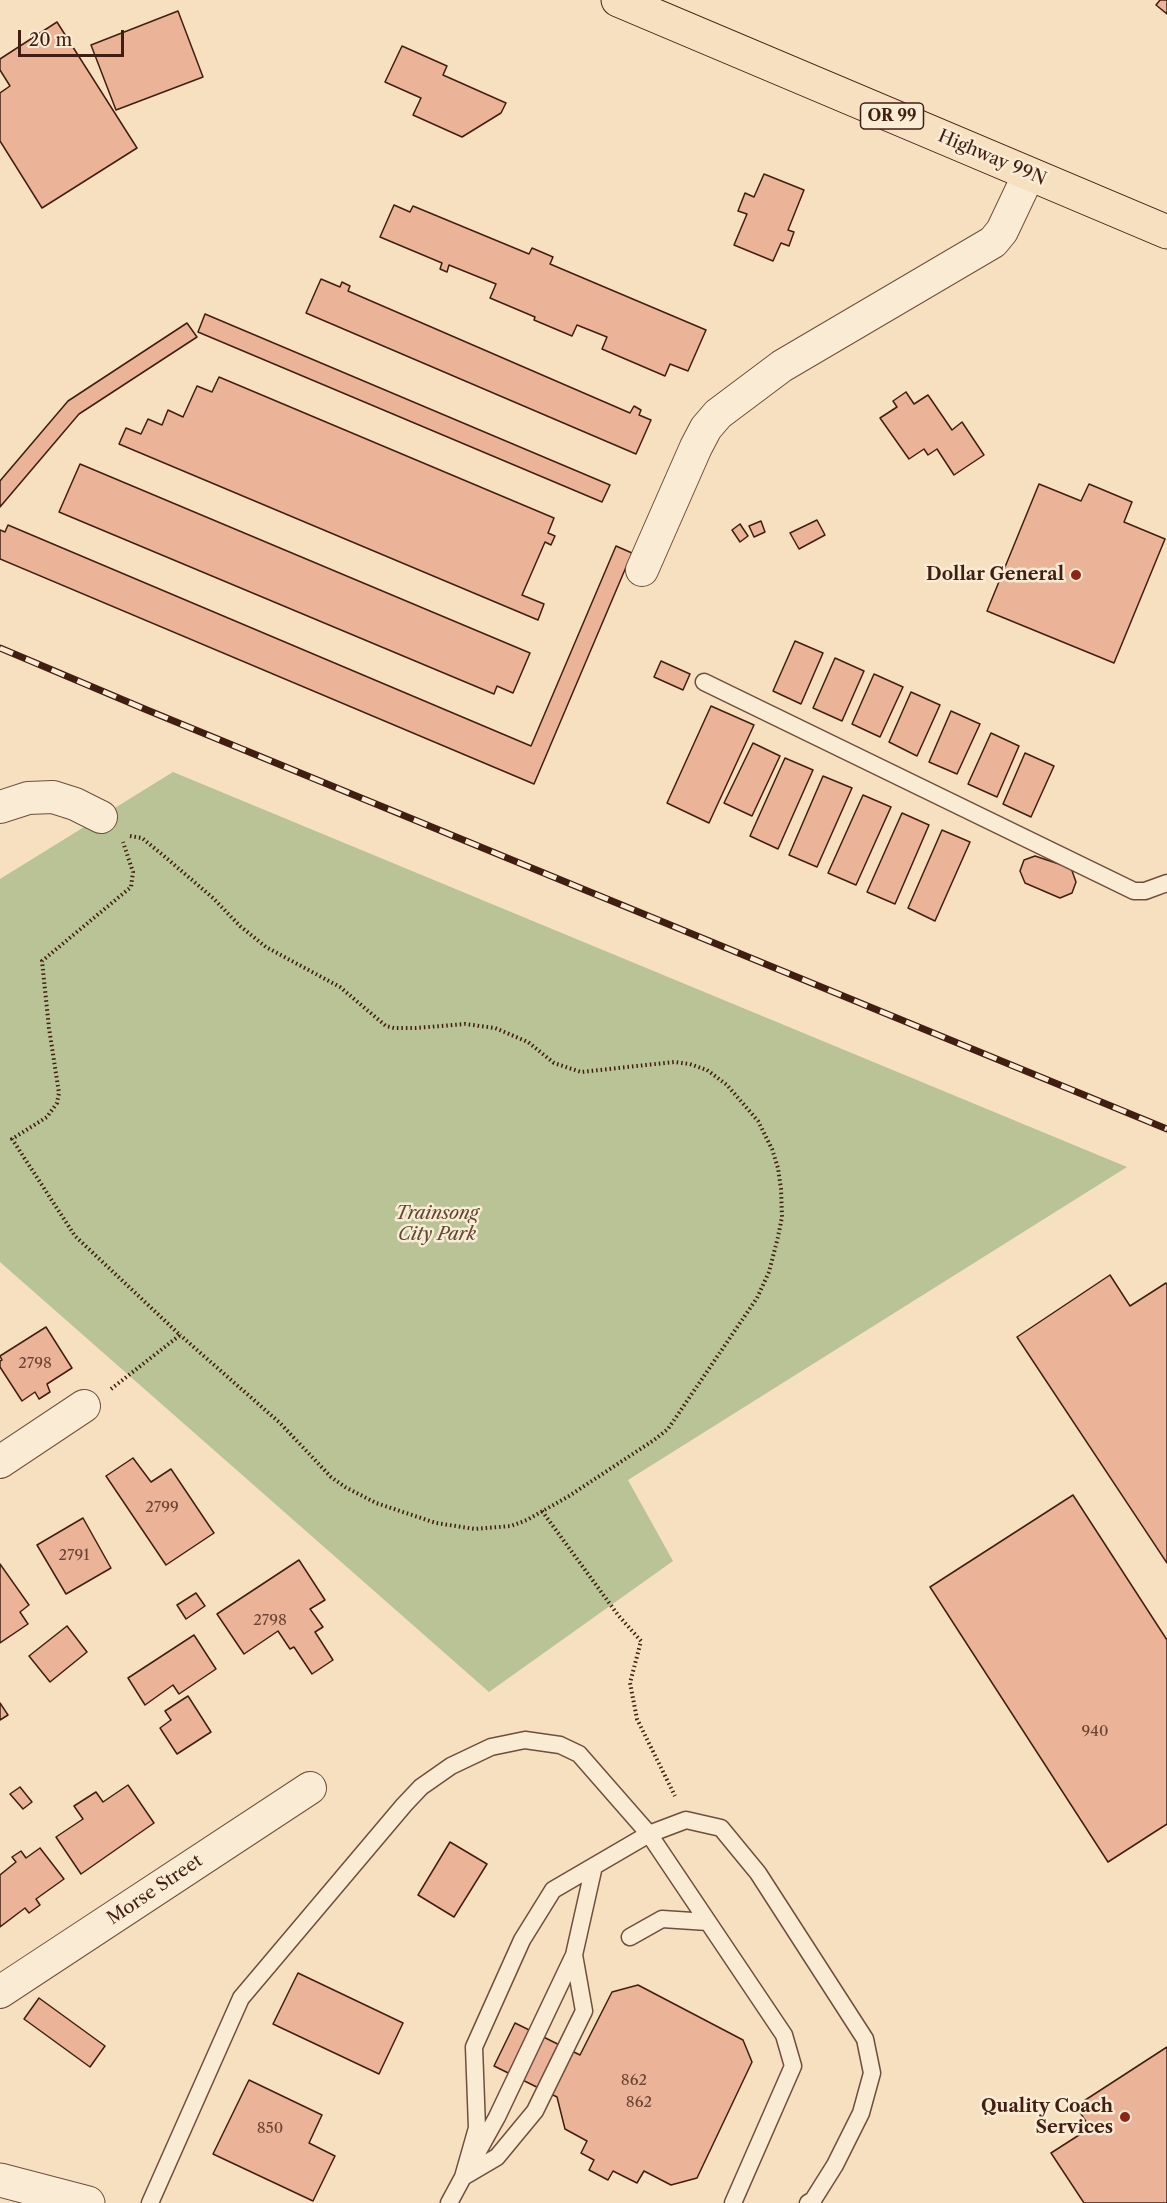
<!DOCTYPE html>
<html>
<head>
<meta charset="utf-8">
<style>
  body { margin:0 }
  #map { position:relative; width:1167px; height:2203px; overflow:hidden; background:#f7e0bf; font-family:"Libre Caslon Text",serif }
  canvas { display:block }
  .scale { position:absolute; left:18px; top:30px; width:106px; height:27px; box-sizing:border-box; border:3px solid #411e12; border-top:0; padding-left:8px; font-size:18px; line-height:21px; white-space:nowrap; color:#411e12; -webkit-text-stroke:4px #faebd5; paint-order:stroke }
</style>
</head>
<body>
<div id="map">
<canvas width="1167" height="2203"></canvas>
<div class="scale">20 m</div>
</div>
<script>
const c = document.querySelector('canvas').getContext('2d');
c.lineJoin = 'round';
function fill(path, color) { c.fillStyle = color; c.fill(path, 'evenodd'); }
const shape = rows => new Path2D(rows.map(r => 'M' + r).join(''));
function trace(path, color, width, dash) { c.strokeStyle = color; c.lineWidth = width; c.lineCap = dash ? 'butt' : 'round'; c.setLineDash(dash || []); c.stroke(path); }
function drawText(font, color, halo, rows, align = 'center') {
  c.font = font + ' "Libre Caslon Text",serif'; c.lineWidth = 5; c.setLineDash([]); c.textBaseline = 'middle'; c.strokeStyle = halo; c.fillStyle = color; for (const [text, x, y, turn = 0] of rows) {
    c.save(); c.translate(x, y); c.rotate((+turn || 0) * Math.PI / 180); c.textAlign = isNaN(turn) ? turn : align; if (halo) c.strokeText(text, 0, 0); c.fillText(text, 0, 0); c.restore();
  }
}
fill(shape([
  [173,772,1127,1167,628,1480,673,1561,489,1692,0,1262,0,879]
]), '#b9c395');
const building = shape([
  [1160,0,1167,0,1167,14,1156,5,1160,0],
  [178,11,203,77,116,110,91,45,178,11],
  [57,22,137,148,42,208,0,141,0,93,10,86,0,70,0,59,57,22],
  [402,46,447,66,443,75,506,103,501,113,462,137,413,115,421,98,385,82,402,46],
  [764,174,804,190,788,230,794,232,789,246,781,243,773,261,734,245,747,214,738,211,745,193,754,197,764,174],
  [394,205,410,212,413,206,529,254,532,248,553,257,550,264,706,330,688,371,670,364,665,376,602,349,607,337,577,325,572,336,534,320,535,317,490,298,496,284,449,265,447,272,440,269,442,263,380,237,394,205],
  [321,279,340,287,342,282,350,286,348,291,630,413,634,406,641,410,639,415,651,420,636,454,306,313,321,279],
  [205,314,610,485,602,502,198,332,205,314],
  [187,323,197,337,79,414,0,507,0,481,68,401,187,323],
  [219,377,554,518,548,533,555,536,551,545,545,542,522,595,544,604,538,620,119,444,126,428,141,434,148,419,162,425,168,410,183,417,197,386,212,392,219,377],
  [906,392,914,404,928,395,952,430,962,422,984,455,954,475,937,449,928,455,924,449,909,459,880,418,897,407,893,401,906,392],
  [80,464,530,653,513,693,497,686,494,694,59,512,80,464],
  [1039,484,1081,501,1089,484,1132,502,1124,522,1165,539,1114,663,987,611,1039,484],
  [817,520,825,535,799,549,790,533,817,520],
  [761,521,765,532,754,537,749,526,761,521],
  [740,524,748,536,740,542,732,530,740,524],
  [8,525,531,746,616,546,632,553,534,784,0,559,0,530,5,532,8,525],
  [795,641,823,653,801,704,773,691,795,641],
  [835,658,864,671,842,721,813,708,835,658],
  [661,661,690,674,683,690,654,677,661,661],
  [874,674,903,687,880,737,852,724,874,674],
  [911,692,940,705,917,756,889,742,911,692],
  [711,706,754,725,709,823,667,803,711,706],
  [951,711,980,724,957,774,929,762,951,711],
  [991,733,1019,746,997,797,968,784,991,733],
  [753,743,780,756,752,816,724,803,753,743],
  [1025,753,1054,766,1031,817,1003,804,1025,753],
  [785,758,813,770,778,849,750,836,785,758],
  [823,776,852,788,817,867,789,855,823,776],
  [863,795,891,807,856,885,828,873,863,795],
  [902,813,929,825,895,904,867,892,902,813],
  [942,830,970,842,935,921,908,908,942,830],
  [1035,856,1071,868,1076,882,1072,893,1060,898,1025,883,1020,871,1024,860,1035,856],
  [1110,1275,1130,1306,1166,1283,1167,1285,1167,1563,1017,1337,1110,1275],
  [46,1327,72,1368,47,1384,50,1392,39,1399,35,1392,22,1401,0,1367,0,1361,2,1360,0,1356,46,1327],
  [133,1458,151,1482,171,1469,214,1533,166,1565,106,1476,133,1458],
  [1073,1495,1167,1640,1167,1824,1108,1862,930,1587,1073,1495],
  [83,1518,111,1568,66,1594,37,1545,83,1518],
  [299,1560,325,1600,310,1609,323,1627,315,1632,333,1660,312,1674,294,1647,290,1649,278,1631,244,1654,217,1614,299,1560],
  [0,1564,29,1605,20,1612,28,1624,0,1643,0,1564],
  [196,1593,205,1606,186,1619,177,1605,196,1593],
  [67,1626,87,1652,50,1682,29,1656,67,1626],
  [194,1635,216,1669,179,1694,173,1685,145,1705,128,1678,194,1635],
  [188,1696,211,1732,177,1754,160,1728,171,1720,165,1711,188,1696],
  [0,1703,8,1715,0,1720,0,1703],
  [128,1785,154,1823,81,1874,56,1837,83,1819,74,1806,96,1792,103,1802,128,1785],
  [20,1787,32,1802,23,1809,10,1794,20,1787],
  [450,1842,487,1864,454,1917,418,1895,450,1842],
  [40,1848,64,1879,36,1899,40,1905,29,1913,25,1908,0,1927,0,1875,16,1862,12,1857,21,1851,26,1858,40,1848],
  [298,1973,403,2023,379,2074,273,2024,298,1973],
  [638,1985,743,2040,752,2062,697,2178,671,2185,644,2171,637,2183,613,2171,608,2180,589,2170,594,2160,581,2153,587,2141,565,2129,557,2097,494,2066,515,2023,580,2055,612,1992,638,1985],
  [39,1998,105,2046,90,2067,24,2019,39,1998],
  [1167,2047,1167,2203,1084,2203,1051,2153,1090,2128,1076,2106,1167,2047],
  [249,2080,322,2115,309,2143,335,2156,313,2201,213,2154,249,2080]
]);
fill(building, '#ebb498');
trace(building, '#411e12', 1.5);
const service = shape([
  [704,682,1134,891,1145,891,1167,883],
  [630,1937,662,1919,708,1922],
  [476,2155,497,2117,574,1955,594,1866],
  [463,2177,497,2157,535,2111,584,2011,574,1955],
  [150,2203,241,1998,404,1805,421,1787,451,1766,491,1747,525,1740,560,1745,579,1754,649,1834,784,2035,793,2066,733,2203],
  [449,2203,463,2177,477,2128,474,2047,522,1940,553,1890,649,1834,686,1820,721,1828,758,1873,865,2039,872,2073,861,2113,835,2165,813,2200,808,2203]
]);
const minor = shape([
  [642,570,696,447,706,428,718,414,782,366,993,242,1002,231,1029,174],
  [0,807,28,798,53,797,75,804,101,817],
  [0,1462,84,1406],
  [0,1992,310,1788]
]);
const tertiary = shape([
  [0,2180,88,2203]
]);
const primary = shape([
  [618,0,1167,232]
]);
trace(service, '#6e4e3d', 19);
trace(minor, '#6e4e3d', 34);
trace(tertiary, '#6e4e3d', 35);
trace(primary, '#411e12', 35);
trace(shape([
  [130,836,142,838,164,856,213,898,240,926,266,947,340,987,386,1026,394,1028,416,1028,465,1024,495,1028,528,1042,554,1063,581,1072,674,1062,690,1064,707,1070,727,1085,758,1121,772,1149,778,1168,781,1189,782,1217,778,1237,769,1272,757,1298,668,1429,654,1440,569,1496,527,1520,511,1526,475,1529,436,1523,376,1503,345,1487,331,1477,280,1423,180,1335],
  [111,1389,180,1335,75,1236,12,1139,47,1117,57,1103,59,1093,49,1028,42,961,131,887,133,872,123,842],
  [542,1511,618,1615,641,1641,630,1683,637,1719,675,1796]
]), '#411e12', 4, [1.5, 3]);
trace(service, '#faebd5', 16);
trace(minor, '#faebd5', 32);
trace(tertiary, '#faebd5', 33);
trace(primary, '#f7e0bf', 33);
const rail = shape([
  [0,648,147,710,1167,1129]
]);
trace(rail, '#411e12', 7);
trace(rail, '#faebd5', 4.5, [14]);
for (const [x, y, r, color] of [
  [1076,575,6,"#8f2418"],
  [1125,2117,6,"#8f2418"]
]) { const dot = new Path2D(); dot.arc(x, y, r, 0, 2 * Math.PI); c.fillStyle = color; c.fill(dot); trace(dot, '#faebd5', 2); }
drawText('15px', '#6c4434', null, [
  ["2798",35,1364],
  ["2799",162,1508],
  ["2791",74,1556],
  ["2798",270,1621],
  ["940",1095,1732],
  ["862",634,2081],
  ["862",639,2103],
  ["850",270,2129]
]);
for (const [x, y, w] of [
  [892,116,63]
]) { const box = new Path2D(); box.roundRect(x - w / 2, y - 13, w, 26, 4.5); c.fillStyle = '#faebd5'; c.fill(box); trace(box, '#411e12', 1.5); }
drawText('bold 16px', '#411e12', null, [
  ["OR 99",892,116]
]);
drawText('18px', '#411e12', '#faebd5', [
  ["Highway 99N",992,158,23],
  ["Morse Street",155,1890,-34]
]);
drawText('bold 18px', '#411e12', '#faebd5', [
  ["Dollar General",1064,575],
  ["Quality Coach",1113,2107],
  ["Services",1113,2128]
], 'right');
drawText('italic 18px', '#5f4733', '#faebd5', [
  ["Trainsong",437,1214],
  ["City Park",437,1235]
]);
</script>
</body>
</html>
